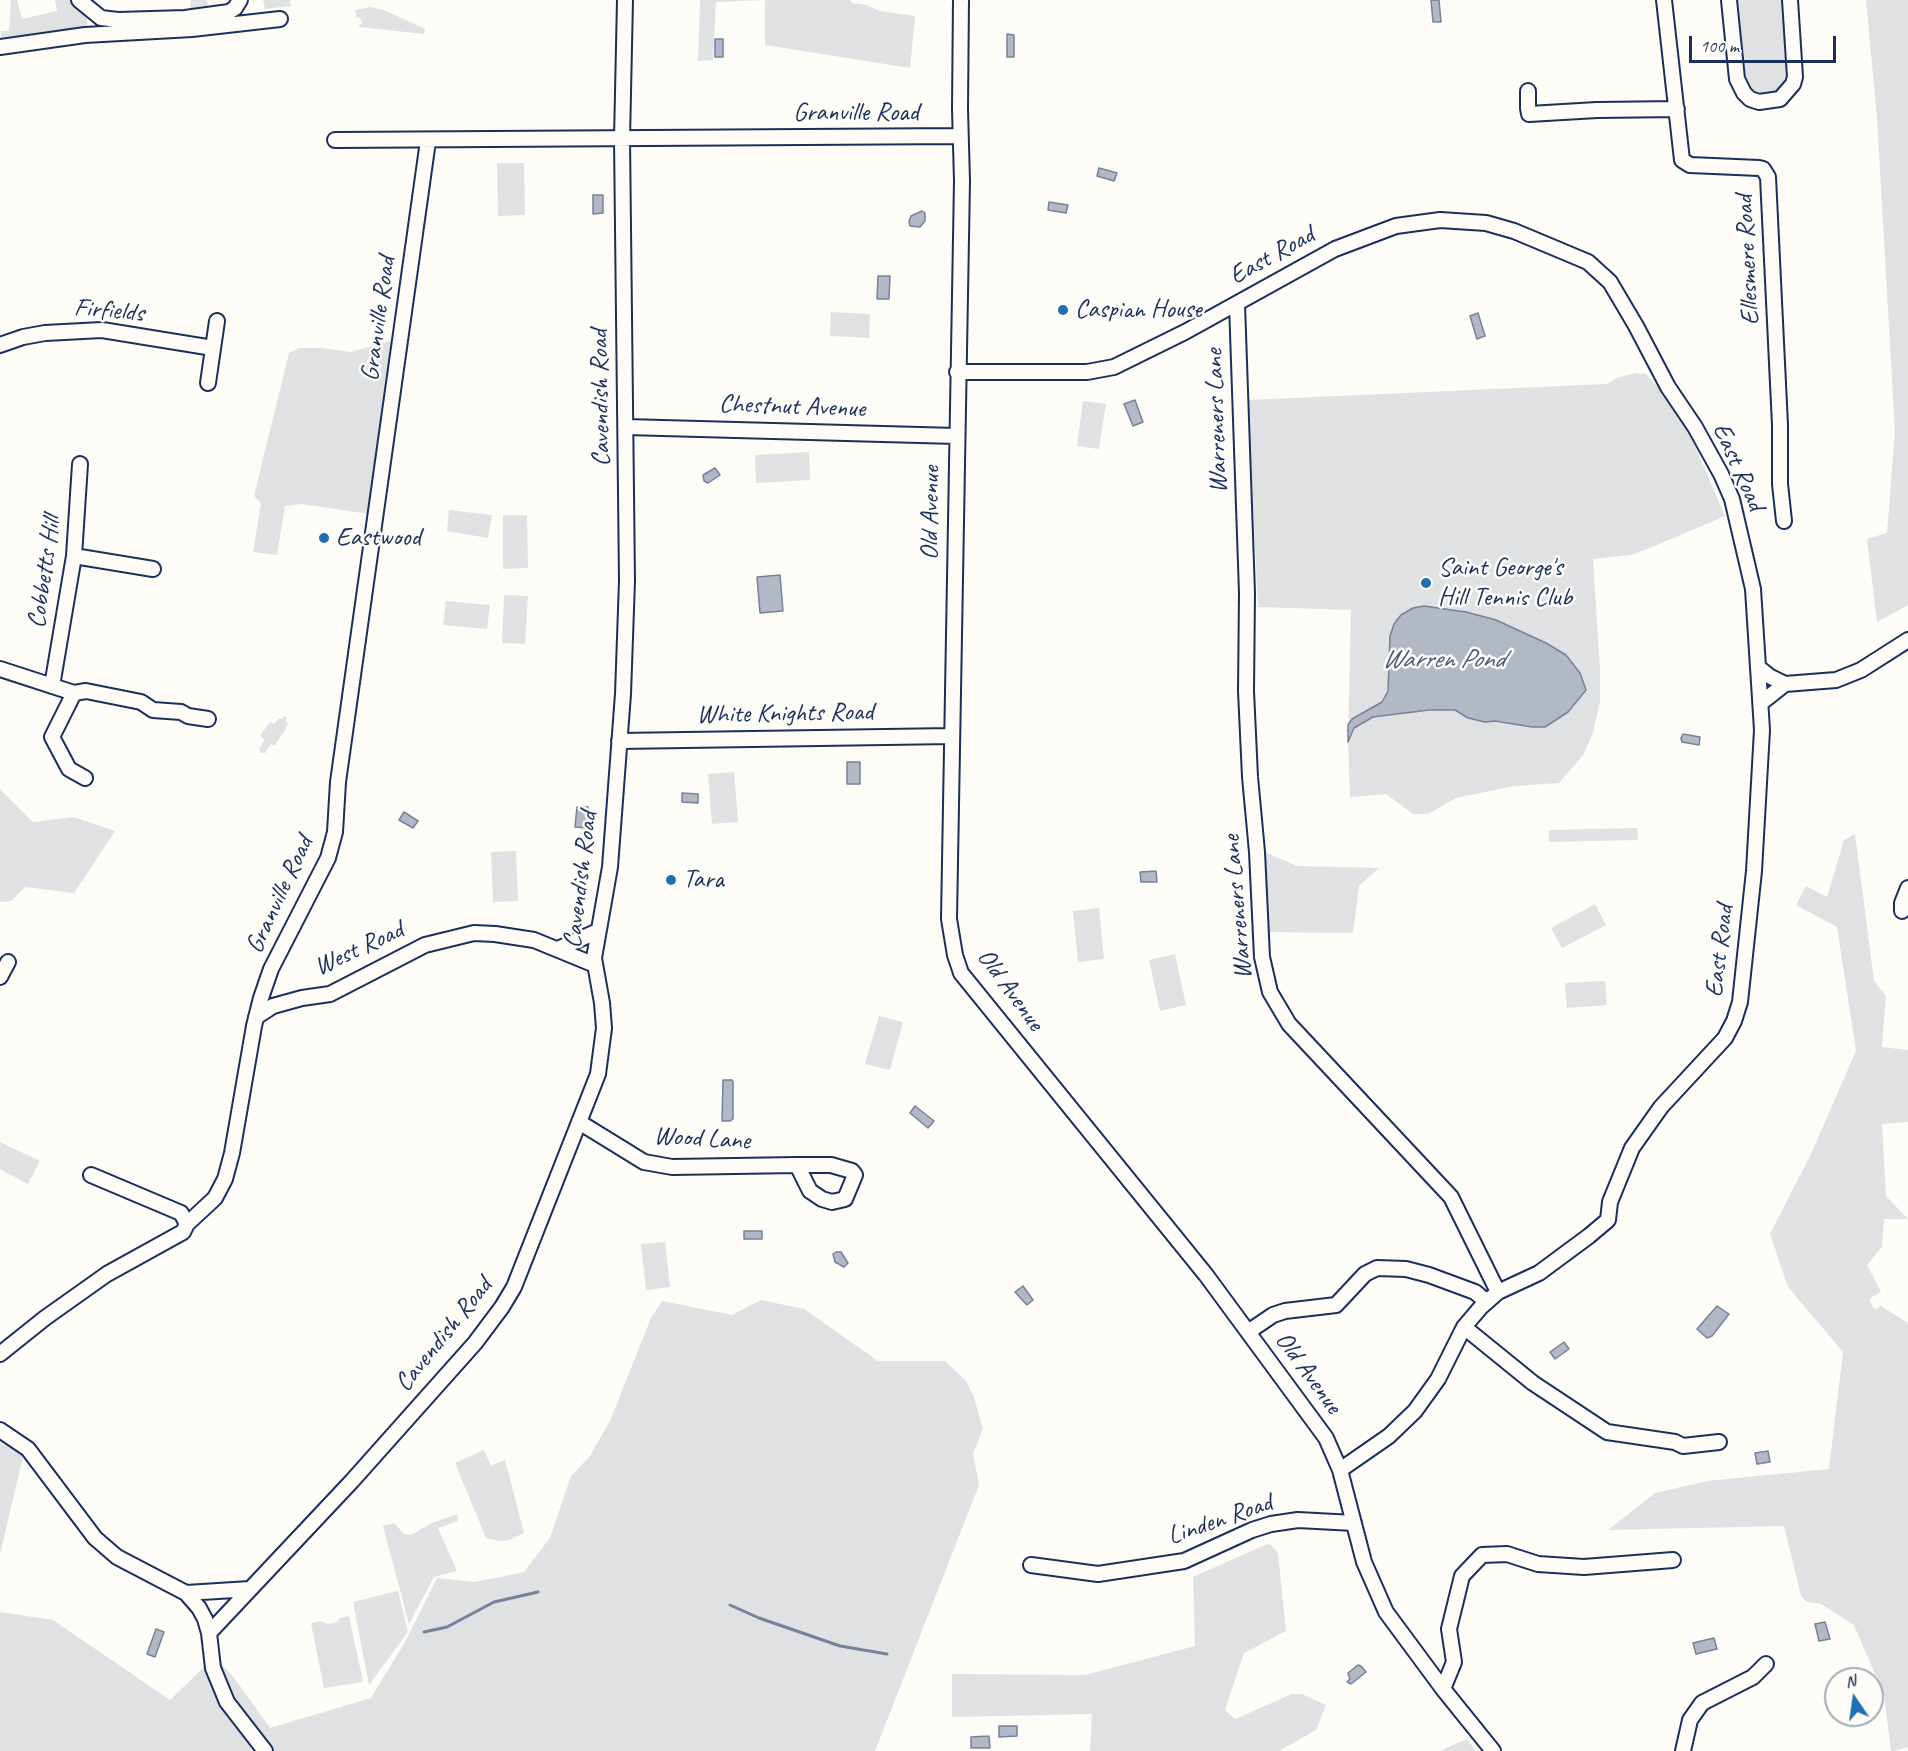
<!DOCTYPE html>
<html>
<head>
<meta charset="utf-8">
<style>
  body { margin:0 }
  #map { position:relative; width:1908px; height:1751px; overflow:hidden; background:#fdfcf7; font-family:Caveat,sans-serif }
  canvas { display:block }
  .north { position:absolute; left:1824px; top:1667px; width:60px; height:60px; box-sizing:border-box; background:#fdfcf7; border:2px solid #a3aaba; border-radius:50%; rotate:347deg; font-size:16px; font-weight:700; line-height:24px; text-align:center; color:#1b2f5e }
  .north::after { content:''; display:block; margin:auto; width:21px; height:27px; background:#1f6fb2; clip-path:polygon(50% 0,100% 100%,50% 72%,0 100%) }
  .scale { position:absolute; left:1689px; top:36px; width:147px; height:27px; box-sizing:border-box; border:3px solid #1b2f5e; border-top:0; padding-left:8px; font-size:18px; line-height:21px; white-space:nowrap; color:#1b2f5e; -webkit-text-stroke:4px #fdfcf7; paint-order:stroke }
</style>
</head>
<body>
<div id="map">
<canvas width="1908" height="1751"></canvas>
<div class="north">N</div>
<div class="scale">100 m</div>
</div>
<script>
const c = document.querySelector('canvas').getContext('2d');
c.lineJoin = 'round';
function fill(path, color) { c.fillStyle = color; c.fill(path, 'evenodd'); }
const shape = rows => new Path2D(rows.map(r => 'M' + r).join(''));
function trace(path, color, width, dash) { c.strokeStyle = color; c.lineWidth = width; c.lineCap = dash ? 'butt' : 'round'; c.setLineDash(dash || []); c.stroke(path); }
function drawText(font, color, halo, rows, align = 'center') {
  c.font = font + ' Caveat,sans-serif'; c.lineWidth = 5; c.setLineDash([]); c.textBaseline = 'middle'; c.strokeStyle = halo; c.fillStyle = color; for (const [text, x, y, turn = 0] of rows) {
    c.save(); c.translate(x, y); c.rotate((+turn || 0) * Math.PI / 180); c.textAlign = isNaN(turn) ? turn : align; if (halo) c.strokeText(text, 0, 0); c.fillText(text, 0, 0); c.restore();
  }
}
fill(shape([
  [11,0,17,0,22,19,57,11,55,0,70,0,87,17,87,30,2,43,1,31,9,31],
  [191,0,207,0,209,10,190,12],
  [263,0,290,0,291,6,265,9],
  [700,0,850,0,852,3,867,5,879,11,915,16,910,68,765,45,765,0,716,2,713,60,698,61],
  [1729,0,1790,0,1795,77,1780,99,1744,93],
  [1866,0,1908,0,1908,605,1877,622,1867,539,1887,533,1895,432,1877,118],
  [371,7,384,10,425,29,424,34,359,27,359,25,362,24,360,17,357,18,355,10],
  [497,163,524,163,525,215,498,216],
  [831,312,870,314,869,338,830,336],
  [403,337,376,515,302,504,285,506,277,555,253,552,261,503,254,496,289,353,299,348,322,348,351,352],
  [1636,373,1646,374,1654,382,1686,425,1725,516,1650,548,1630,555,1593,559,1600,669,1600,701,1593,733,1583,755,1559,783,1514,786,1456,798,1428,814,1413,814,1386,794,1350,797,1348,742,1351,610,1258,607,1248,400,1607,384,1617,378],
  [1083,401,1106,404,1099,449,1077,446],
  [809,452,810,480,756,483,755,455],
  [449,510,492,515,488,538,447,531],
  [503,515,527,515,528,568,503,569],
  [504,595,528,596,525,644,502,643],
  [446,601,490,605,487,629,443,625],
  [284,716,287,718,285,721,288,723,284,732,274,746,271,744,265,753,261,753,259,749,265,740,260,736,270,722,274,724,279,718,282,719],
  [734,772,738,822,712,824,708,774],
  [0,789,33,822,74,817,115,831,74,893,25,887,11,901,0,902],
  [1637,828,1638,840,1549,842,1549,830],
  [1855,834,1874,981,1886,996,1882,1047,1908,1050,1908,1122,1882,1124,1886,1196,1908,1219,1884,1219,1882,1247,1867,1265,1881,1292,1872,1297,1870,1301,1873,1308,1876,1309,1881,1306,1908,1323,1908,1747,1895,1751,1891,1751,1884,1695,1854,1625,1821,1604,1807,1602,1801,1596,1784,1526,1608,1530,1655,1493,1707,1481,1829,1469,1843,1352,1788,1287,1770,1234,1811,1154,1856,1051,1837,927,1796,905,1806,886,1827,897,1844,840],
  [516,851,518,901,493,902,491,852],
  [1265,852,1297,866,1379,868,1359,886,1353,933,1261,932,1257,853],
  [1595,904,1606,925,1562,948,1551,928],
  [1099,908,1104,959,1078,962,1073,911],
  [1175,954,1186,1005,1160,1011,1149,960],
  [1605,981,1607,1005,1567,1008,1565,983],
  [879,1016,903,1022,890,1070,865,1064],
  [0,1142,40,1161,28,1184,0,1169],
  [665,1242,670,1287,646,1290,641,1244],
  [761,1300,804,1309,878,1361,945,1361,966,1381,974,1397,983,1429,973,1453,979,1485,875,1751,272,1751,233,1699,218,1660,235,1679,270,1728,371,1698,405,1642,437,1578,475,1582,524,1572,550,1538,571,1476,590,1456,610,1421,651,1318,662,1301,732,1315],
  [0,1443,24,1453,0,1554],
  [484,1450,491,1466,505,1460,524,1533,509,1540,500,1541,486,1538,455,1463],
  [457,1514,458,1521,438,1528,457,1571,434,1577,409,1624,383,1526,394,1523,404,1534,411,1535,430,1524],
  [1270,1544,1278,1553,1286,1631,1244,1653,1225,1710,1235,1719,1292,1694,1302,1694,1326,1705,1316,1730,1279,1751,1090,1751,1092,1714,952,1717,952,1674,1085,1675,1195,1646,1193,1577,1265,1545],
  [398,1591,408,1632,369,1685,353,1602],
  [0,1612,53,1620,170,1700,204,1667,208,1678,253,1751,0,1751],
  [349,1616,363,1682,324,1688,311,1623,321,1621,328,1624,337,1622,340,1618],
  [1467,1739,1476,1751,1440,1751]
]), '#e0e1e3');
const water = shape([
  [1431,0,1439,0,1441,22,1433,22,1431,0],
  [1007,34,1014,35,1014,57,1007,57,1007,34],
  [715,39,723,39,723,57,715,57,715,39],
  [1099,168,1117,173,1114,181,1097,176,1099,168],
  [593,195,603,195,603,213,593,214,593,195],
  [1049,202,1068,205,1066,213,1048,210,1049,202],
  [922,211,925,213,925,221,920,227,910,226,909,221,911,216,922,211],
  [878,276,890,276,889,299,877,299,878,276],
  [1478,313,1485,336,1477,339,1470,316,1478,313],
  [1135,400,1143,422,1133,426,1124,404,1135,400],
  [715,468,720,475,708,483,704,481,703,475,715,468],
  [780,575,783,611,760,613,757,577,780,575],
  [1424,606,1466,612,1496,620,1546,643,1566,655,1580,673,1586,690,1568,712,1545,727,1532,727,1495,721,1485,722,1468,718,1455,710,1429,710,1373,717,1354,728,1348,742,1348,725,1352,719,1382,702,1388,691,1390,636,1394,624,1401,615,1413,608,1424,606],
  [1683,734,1700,737,1699,745,1682,742,1681,738,1683,734],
  [847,762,860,762,860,784,847,784,847,762],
  [682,793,698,794,698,803,682,802,682,793],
  [577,807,588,807,587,828,575,827,577,807],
  [404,812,418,821,413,828,399,820,404,812],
  [1156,871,1157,882,1141,882,1140,872,1156,871],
  [723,1080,732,1080,733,1082,733,1119,730,1121,722,1121,723,1080],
  [915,1106,934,1121,928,1128,910,1113,915,1106],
  [744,1231,762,1231,762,1239,744,1239,744,1231],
  [836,1252,841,1252,846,1260,848,1263,844,1267,835,1262,833,1254,836,1252],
  [1023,1286,1033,1300,1027,1305,1015,1292,1023,1286],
  [1717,1306,1729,1314,1712,1336,1707,1338,1697,1329,1717,1306],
  [1564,1342,1569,1349,1555,1359,1550,1352,1564,1342],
  [1768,1451,1770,1462,1757,1464,1755,1453,1768,1451],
  [1825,1622,1830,1639,1819,1641,1815,1624,1825,1622],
  [156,1629,164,1632,155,1657,147,1654,156,1629],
  [1714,1638,1717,1649,1696,1654,1693,1643,1714,1638],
  [1358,1665,1361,1666,1366,1672,1351,1684,1347,1682,1350,1679,1348,1673,1358,1665],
  [999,1726,1017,1726,1017,1736,999,1737,999,1726],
  [989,1736,990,1748,971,1748,971,1737,989,1736]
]);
fill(water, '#b3b8c5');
trace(water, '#76819c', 1.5);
trace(shape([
  [730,1605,759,1618,840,1646,887,1654],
  [424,1632,447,1627,494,1602,538,1592]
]), '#76819c', 3);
const minor = shape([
  [79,0,101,18,118,20,185,18,229,12,235,8,240,0],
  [961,0,960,109,962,181,949,919,955,955,961,973,1206,1275,1326,1438,1340,1470,1364,1562,1386,1612,1443,1689,1493,1751],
  [1664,0,1682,160,1690,165,1759,168,1763,169,1768,177,1780,425,1780,484,1784,521],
  [1729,0,1737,79,1744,93,1750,99,1759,102,1780,99,1793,84,1795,77,1790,0],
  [0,47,85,35,192,29,280,19],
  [1528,91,1528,108,1529,114,1597,110,1677,109],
  [335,140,960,136],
  [1237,304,1247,593,1246,691,1250,777,1257,852,1262,957,1270,992,1289,1024,1451,1197,1498,1292,1481,1307,1464,1327,1438,1379,1415,1411,1389,1436,1340,1470],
  [0,345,23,337,45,333,102,330,213,348],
  [957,372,1087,372,1114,367,1185,332,1335,249,1396,226,1440,220,1486,223,1514,231,1588,262,1610,282,1636,326,1668,387,1695,427,1721,474,1732,499,1753,589,1762,730,1754,871,1740,1002,1734,1021,1725,1038,1661,1107,1632,1148,1610,1202,1608,1220,1589,1236,1539,1273,1498,1292],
  [208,383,217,321],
  [626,427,956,436],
  [74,556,153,569],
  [1758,667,1769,676,1785,684,1836,680,1861,670,1908,640],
  [0,669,74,693,86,691,141,702,153,710,181,712,188,716,208,719],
  [52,686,74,556,80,464],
  [74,693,52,737,69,769,85,778],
  [1761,703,1785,684],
  [619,741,952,736],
  [1902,911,1902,903,1908,888],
  [558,949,598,931],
  [0,977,8,962],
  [256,1017,273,1006,302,998,330,994,425,945,474,933,495,934,534,940,595,965],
  [579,1122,644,1162,672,1167,797,1165,831,1165,852,1171,855,1175,845,1199,832,1202,822,1199,810,1191,797,1165],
  [187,1224,215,1198,225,1179,232,1153,254,1026,261,998,271,969,328,858,335,832,338,782,428,141],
  [1464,1327,1533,1383,1607,1432,1675,1442,1683,1446,1719,1442],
  [1248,1332,1273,1315,1285,1311,1336,1305,1365,1274,1377,1268,1406,1269,1429,1275,1475,1292,1487,1302],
  [0,1354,45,1318,107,1274,183,1232,187,1224,181,1213,91,1175],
  [0,1430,28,1449,95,1538,117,1557,186,1593,250,1589],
  [1031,1565,1098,1574,1184,1561,1252,1530,1271,1524,1298,1520,1354,1523],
  [186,1593,199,1608,205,1619,209,1633,213,1668,227,1702,265,1751],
  [209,1633,352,1481,475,1343,502,1307,514,1287,598,1074,604,1028,602,1003,594,958,610,867,623,694,627,581,622,139,625,0],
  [1443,1689,1454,1662,1449,1629,1462,1576,1482,1555,1507,1554,1538,1564,1584,1567,1673,1560],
  [1683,1751,1690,1720,1702,1703,1753,1677,1766,1664]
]);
trace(minor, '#1b2f5e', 18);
trace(minor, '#fdfcf7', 14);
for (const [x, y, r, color] of [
  [1063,310,6,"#1f6fb2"],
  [324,538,6,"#1f6fb2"],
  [1426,583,6,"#1f6fb2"],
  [671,880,6,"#1f6fb2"]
]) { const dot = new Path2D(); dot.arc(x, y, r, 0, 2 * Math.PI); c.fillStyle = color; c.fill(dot); trace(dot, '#fdfcf7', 2); }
drawText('26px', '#1b2f5e', '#fdfcf7', [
  ["Granville Road",856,113],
  ["East Road",1272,256,-29],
  ["Ellesmere Road",1748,260,-93],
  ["Firfields",109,311,5],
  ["Granville Road",379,319,-82],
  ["Cavendish Road",601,398,-91],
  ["Chestnut Avenue",792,407,2],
  ["Warreners Lane",1217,421,-92],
  ["East Road",1738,467,66],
  ["Old Avenue",931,513,-89],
  ["Cobbetts Hill",45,572,-82],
  ["White Knights Road",785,714,-1],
  ["Cavendish Road",581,880,-83],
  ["Granville Road",280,895,-65],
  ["Warreners Lane",1238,907,-95],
  ["West Road",359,949,-25],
  ["East Road",1720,951,-83],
  ["Old Avenue",1010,990,54],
  ["Wood Lane",702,1139,3],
  ["Cavendish Road",444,1335,-51],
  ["Old Avenue",1308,1373,54],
  ["Linden Road",1220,1520,-19]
]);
drawText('26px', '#1b2f5e', '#fdfcf7', [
  ["Caspian House",1075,310],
  ["Eastwood",336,538],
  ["Saint George's",1438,568],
  ["Hill Tennis Club",1438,598],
  ["Tara",683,880]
], 'left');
drawText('italic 27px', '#49587d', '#fdfcf7', [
  ["Warren Pond",1443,660]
]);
</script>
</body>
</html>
